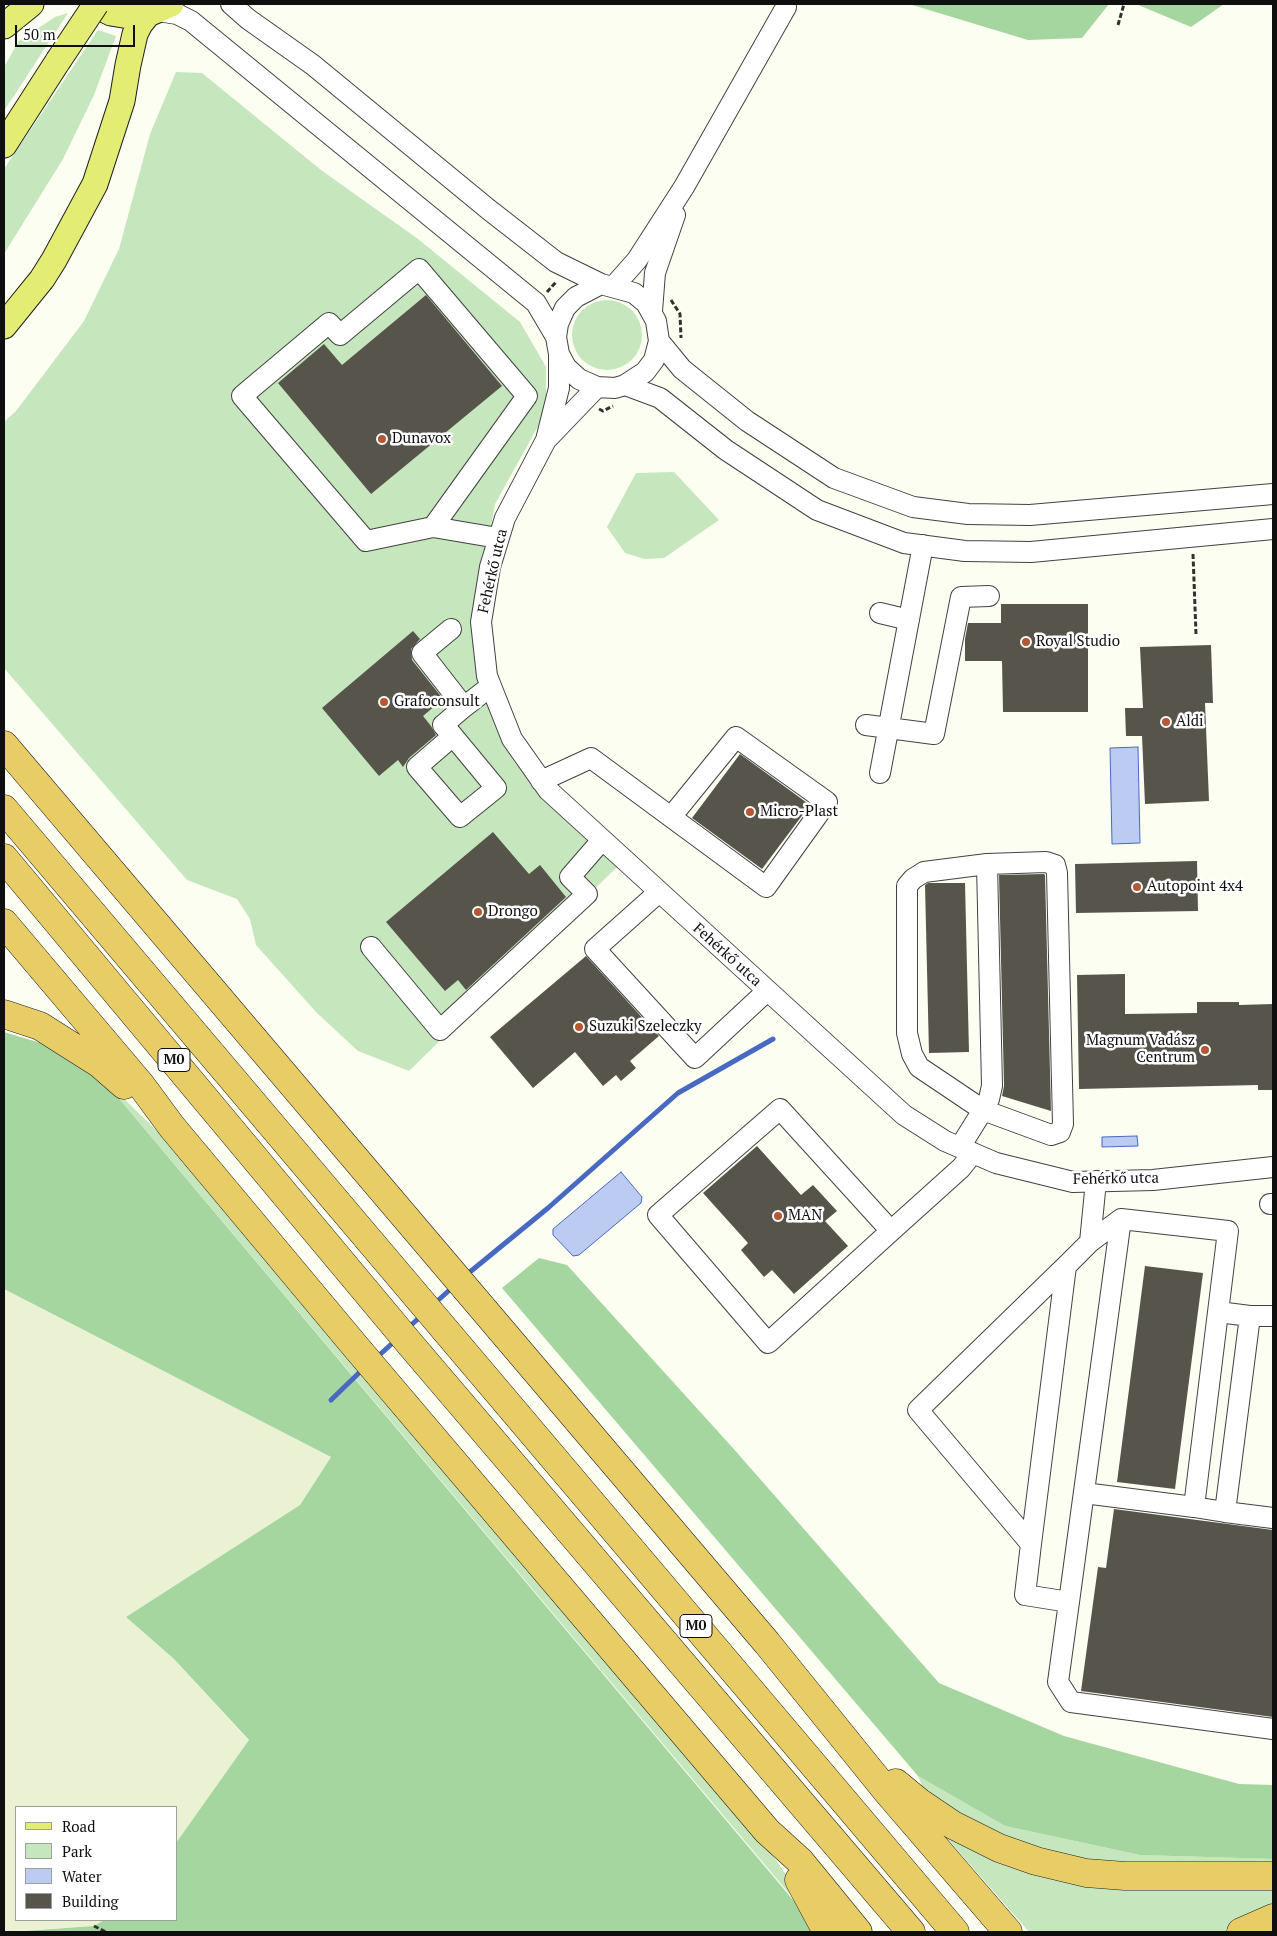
<!DOCTYPE html>
<html>
<head>
<meta charset="utf-8">
<style>
  body { margin:0 }
  #map { position:relative; width:1277px; height:1936px; overflow:hidden; background:#fcfef2; font-family:"PT Serif",serif }
  canvas { display:block }
  .frame { position:absolute; inset:0; border:5px solid #0f0f0f; pointer-events:none }
  .legend { position:absolute; left:15px; top:1806px; width:162px; height:115px; box-sizing:border-box; background:#fff; border:1px solid #9f9f9f; margin:0; padding:6px 9px; list-style:none; font-size:15px; color:#0f0f0f }
  .legend li { display:flex; align-items:center; gap:10px; height:25px }
  .legend b { width:25px; border:1px solid #9f9f9f }
  .scale { position:absolute; left:15px; top:25px; width:120px; height:22px; box-sizing:border-box; border:2px solid #0f0f0f; border-top:0; padding-left:6px; font-size:15px; line-height:18px; white-space:nowrap; color:#0f0f0f; -webkit-text-stroke:4px #fff; paint-order:stroke }
</style>
</head>
<body>
<div id="map">
<canvas width="1277" height="1936"></canvas>
<div class="frame"></div>
<ul class="legend">
<li><b style="height:6px;background:#e3ed73"></b>Road</li>
<li><b style="height:14px;background:#c6e6be"></b>Park</li>
<li><b style="height:14px;background:#bbcbf1"></b>Water</li>
<li><b style="height:14px;background:#57544c"></b>Building</li>
</ul>
<div class="scale">50 m</div>
</div>
<script>
const c = document.querySelector('canvas').getContext('2d');
c.lineJoin = 'round';
function fill(path, color) { c.fillStyle = color; c.fill(path, 'evenodd'); }
const shape = rows => new Path2D(rows.map(r => 'M' + r).join(''));
function trace(path, color, width, dash) { c.strokeStyle = color; c.lineWidth = width; c.lineCap = dash ? 'butt' : 'round'; c.setLineDash(dash || []); c.stroke(path); }
function drawText(font, color, halo, rows, align = 'center') {
  c.font = font + ' "PT Serif",serif'; c.lineWidth = 5; c.setLineDash([]); c.textBaseline = 'middle'; c.strokeStyle = halo; c.fillStyle = color; for (const [text, x, y, turn = 0] of rows) {
    c.save(); c.translate(x, y); c.rotate((+turn || 0) * Math.PI / 180); c.textAlign = isNaN(turn) ? turn : align; if (halo) c.strokeText(text, 0, 0); c.fillText(text, 0, 0); c.restore();
  }
}
fill(shape([
  [4,1289,331,1457,300,1505,126,1617,174,1659,249,1741,176,1843,176,1807,16,1807,16,1920,104,1920,94,1926,4,1932]
]), '#ebf2d4');
fill(shape([
  [68,13,4,111,4,67,19,41,55,17],
  [98,30,116,36,94,95,63,159,4,254,4,169],
  [176,72,202,73,321,170,418,239,520,322,546,367,546,412,495,504,475,617,489,705,515,763,557,811,618,866,409,1071,358,1051,316,1012,256,945,250,919,237,899,187,880,4,668,4,422,16,411,84,321,119,249,150,134],
  '572 335a35 35 0 1 1 70 0a35 35 0 1 1-70 0Z',
  [674,472,719,520,664,558,645,559,625,553,607,527,636,473],
  [95,1070,162,1136,760,1838,793,1884,819,1929],
  [918,1776,1005,1826,1140,1855,1273,1859,1273,1932,1029,1932,940,1830]
]), '#c6e6be');
fill(shape([
  [909,4,1109,4,1082,38,1028,40],
  [1136,4,1224,4,1191,27],
  [4,1032,64,1050,95,1070,820,1932,10,1932,94,1926,104,1920,176,1920,176,1843,249,1740,174,1659,126,1617,300,1505,331,1457,4,1289],
  [539,1258,567,1265,732,1447,939,1683,1064,1736,1239,1784,1273,1785,1273,1859,1140,1855,1005,1826,918,1776,502,1288]
]), '#a5d69f');
const water = shape([
  [1138,747,1140,843,1112,844,1110,748,1138,747],
  [1137,1136,1138,1146,1102,1147,1102,1137,1137,1136],
  [621,1172,642,1197,641,1203,579,1255,573,1256,553,1235,553,1229,621,1172]
]);
fill(water, '#bbcbf1');
trace(water, '#4869c2', 1);
trace(shape([
  [465,1276,548,1208,678,1093,773,1039],
  [434,1304,454,1286],
  [408,1328,422,1315],
  [375,1359,397,1339],
  [331,1400,363,1369]
]), '#4869c2', 5);
fill(shape([
  [426,295,502,386,371,494,278,383,324,344,342,365],
  [1001,604,1088,604,1088,712,1003,712,1002,661,965,661,965,639,968,623,1001,623],
  [413,631,420,639,411,649,412,660,443,699,423,716,431,726,436,735,409,758,403,767,398,760,379,776,322,708],
  [1211,645,1213,703,1205,703,1209,801,1145,804,1142,736,1126,736,1125,708,1143,708,1140,647],
  [740,754,810,805,762,869,692,818],
  [493,832,529,874,540,865,566,897,466,990,458,980,445,991,386,922],
  [1197,861,1198,911,1076,913,1075,864],
  [1044,874,1045,875,1051,1111,1002,1096,1004,1086,999,875],
  [928,883,965,883,969,1052,929,1053,925,885],
  [586,956,659,1036,630,1061,636,1068,621,1081,616,1075,603,1086,575,1052,533,1088,490,1037],
  [1125,974,1125,1014,1197,1013,1197,1002,1239,1002,1239,1005,1273,1004,1273,1090,1258,1090,1258,1085,1079,1089,1077,975],
  [757,1146,801,1195,813,1185,837,1211,825,1221,848,1246,794,1294,772,1270,764,1277,741,1250,748,1243,703,1193],
  [1145,1266,1203,1273,1175,1489,1117,1482],
  [1114,1509,1273,1530,1273,1717,1081,1691,1098,1567,1106,1568]
]), '#57544c');
const minor = shape([
  [231,4,248,19,313,65,488,209,556,262,601,284,634,293,646,303,656,321,659,341,654,360,645,372,625,385,615,388,597,387,579,379,566,367,559,354,556,337,558,324,565,308,576,297,601,284],
  [158,11,177,14,191,21,536,303,556,337],
  [614,286,637,260,684,187,786,7],
  [652,311,655,273,675,215],
  [659,341,682,369,747,421,834,478,913,507,968,514,1030,515,1273,494],
  [559,354,559,388,546,440,505,518,490,567,481,622,487,676,512,739,548,790,904,1115,945,1141,996,1163,1073,1182,1153,1180,1273,1167],
  [625,385,660,398,726,450,817,510,904,543,965,551,1031,552,1273,529],
  [548,438,597,387],
  [433,527,366,541,242,396,329,323,340,335,419,269,527,396,433,527,498,538],
  [880,613,909,620],
  [451,629,422,653,464,707,491,686],
  [866,725,934,734,961,597,989,596],
  [453,736,417,767,460,817,496,788,453,736,443,725,464,707],
  [880,773,923,545],
  [541,781,591,758,671,817,766,887,827,802,736,737,671,817],
  [659,892,595,949,695,1058,767,991],
  [371,947,440,1030,587,894,570,877,602,840],
  [960,1147,983,1110,989,1099,992,1086,987,864,1046,862,1055,865,1057,873,1063,1124,1060,1132,1051,1135,983,1110,919,1067,912,1054,907,1033,907,886,913,879,924,872,987,864],
  [1270,1204,1273,1204],
  [891,1231,780,1109,658,1215,768,1343,891,1231,961,1168,973,1153],
  [1066,1266,1031,1544,918,1410,1066,1266,1090,1242,1096,1181],
  [1250,1316,1273,1316],
  [1084,1493,1194,1507,1228,1231,1121,1219],
  [1194,1507,1225,1512,1250,1316,1218,1312],
  [1225,1512,1273,1518],
  [1031,1544,1025,1595,1069,1602,1121,1219,1090,1242],
  [1069,1602,1058,1682,1071,1702,1273,1729]
]);
const major = shape([
  [93,4,111,13,129,16,148,14,171,4],
  [4,26,31,4],
  [4,145,58,61],
  [4,326,42,279,54,260,95,184,122,101,128,65,135,34,140,24,148,14]
]);
const highway = shape([
  [4,745,767,1643,885,1789,1008,1932],
  [4,809,955,1932],
  [4,858,410,1344,911,1932],
  [4,923,141,1085,172,1127,355,1346,767,1831,800,1861,858,1932],
  [4,1014,40,1026,100,1064,124,1085],
  [896,1783,919,1802,953,1825,999,1848,1036,1861,1086,1873,1125,1876,1273,1876],
  [799,1880,827,1932],
  [1241,1932,1273,1918]
]);
trace(minor, '#424242', 22);
trace(major, '#202020', 27);
trace(highway, '#202020', 29);
trace(shape([
  [1118,25,1124,4],
  [547,292,556,282],
  [671,300,680,314,681,338],
  [599,409,603,411,613,406],
  [1193,554,1196,634],
  [94,1926,106,1932]
]), '#313131', 3, [5, 2.5]);
trace(minor, '#fff', 20);
trace(major, '#e3ed73', 25);
trace(highway, '#e8cc66', 28);
const majorBridge = shape([
  [58,61,96,4]
]);
trace(majorBridge, '#202020', 27, []);
trace(majorBridge, '#e3ed73', 25);
for (const [x, y, r, color] of [
  [382,439,5,"#b45732"],
  [1026,642,5,"#b45732"],
  [384,702,5,"#b45732"],
  [1166,722,5,"#b45732"],
  [750,812,5,"#b45732"],
  [1137,887,5,"#b45732"],
  [478,912,5,"#b45732"],
  [579,1027,5,"#b45732"],
  [1205,1050,5,"#b45732"],
  [778,1216,5,"#b45732"]
]) { const dot = new Path2D(); dot.arc(x, y, r, 0, 2 * Math.PI); c.fillStyle = color; c.fill(dot); trace(dot, '#fff', 2); }
for (const [x, y, w] of [
  [174,1060,32],
  [696,1626,32]
]) { const box = new Path2D(); box.roundRect(x - w / 2, y - 11.5, w, 23, 4); c.fillStyle = '#fff'; c.fill(box); trace(box, '#0f0f0f', 1); }
drawText('bold 14px', '#0f0f0f', null, [
  ["M0",174,1060],
  ["M0",696,1626]
]);
drawText('15px', '#0f0f0f', '#fff', [
  ["Dunavox",392,439],
  ["Royal Studio",1036,642],
  ["Grafoconsult",394,702],
  ["Aldi",1176,722],
  ["Micro-Plast",760,812],
  ["Autopoint 4x4",1147,887],
  ["Drongo",488,912],
  ["Suzuki Szeleczky",589,1027],
  ["Magnum Vadász",1195,1041,"right"],
  ["Centrum",1195,1058,"right"],
  ["MAN",788,1216]
], 'left');
drawText('15px', '#0f0f0f', '#fff', [
  ["Fehérkő utca",493,571,-77],
  ["Fehérkő utca",727,955,42],
  ["Fehérkő utca",1116,1179,-1]
]);
</script>
</body>
</html>
